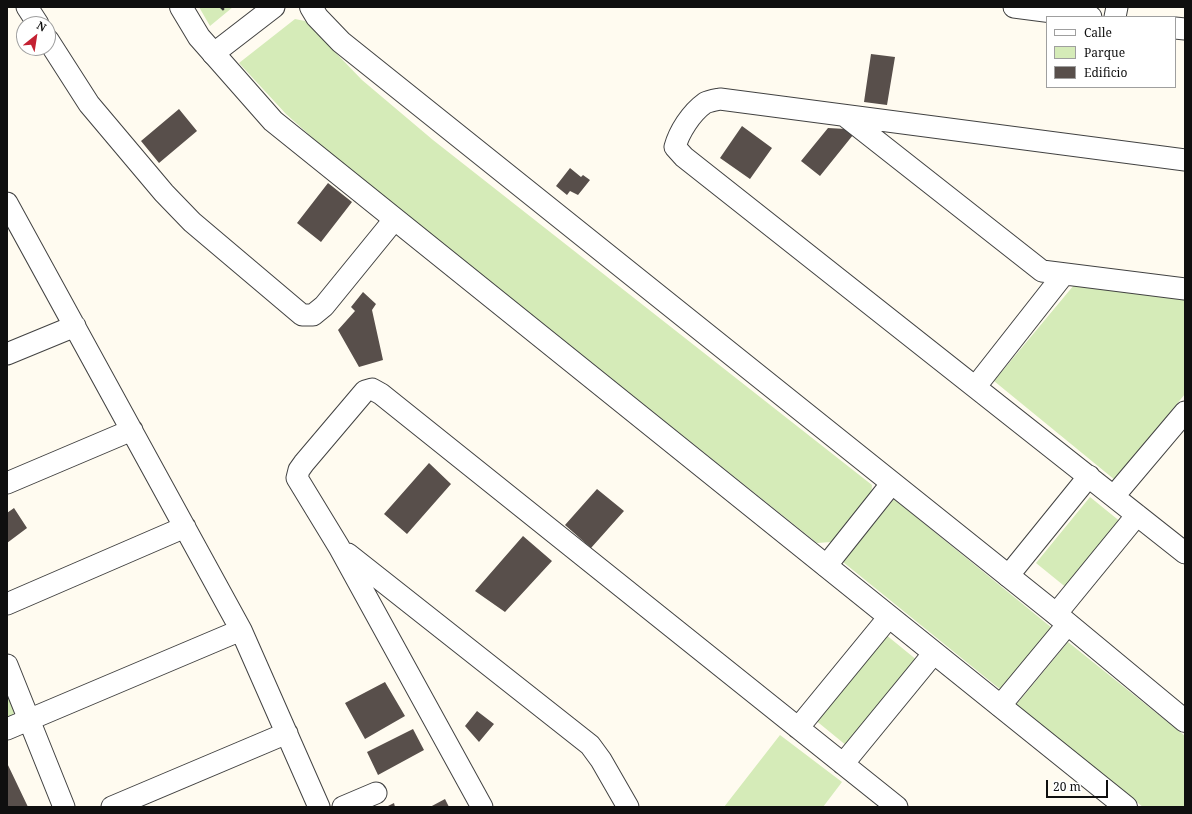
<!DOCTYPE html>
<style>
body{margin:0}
#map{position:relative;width:1192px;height:814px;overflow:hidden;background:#fffbf0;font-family:"Noto Serif",serif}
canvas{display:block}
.frame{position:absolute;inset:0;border:8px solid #0f0f0f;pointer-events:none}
.legend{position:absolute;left:1046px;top:16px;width:130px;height:72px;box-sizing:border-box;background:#fff;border:1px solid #9f9f9f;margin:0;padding:5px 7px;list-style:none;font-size:12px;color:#0f0f0f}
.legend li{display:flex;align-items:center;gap:8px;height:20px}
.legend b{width:20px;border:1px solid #9f9f9f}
.north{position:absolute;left:16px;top:16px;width:40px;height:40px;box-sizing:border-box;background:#fff;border:1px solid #9f9f9f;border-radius:50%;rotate:30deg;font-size:11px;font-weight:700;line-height:16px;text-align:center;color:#0f0f0f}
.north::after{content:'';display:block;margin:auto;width:14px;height:18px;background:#c42132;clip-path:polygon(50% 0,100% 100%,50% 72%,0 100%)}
.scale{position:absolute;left:1046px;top:780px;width:62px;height:18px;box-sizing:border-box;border:2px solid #0f0f0f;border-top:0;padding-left:5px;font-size:12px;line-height:14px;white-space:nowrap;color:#0f0f0f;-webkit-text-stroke:3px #fff;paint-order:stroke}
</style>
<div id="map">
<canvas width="1192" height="814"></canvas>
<div class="frame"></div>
<ul class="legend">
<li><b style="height:5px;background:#fff"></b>Calle</li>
<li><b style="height:11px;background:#d5ebb8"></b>Parque</li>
<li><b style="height:11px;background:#584f4b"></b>Edificio</li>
</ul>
<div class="north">N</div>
<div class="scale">20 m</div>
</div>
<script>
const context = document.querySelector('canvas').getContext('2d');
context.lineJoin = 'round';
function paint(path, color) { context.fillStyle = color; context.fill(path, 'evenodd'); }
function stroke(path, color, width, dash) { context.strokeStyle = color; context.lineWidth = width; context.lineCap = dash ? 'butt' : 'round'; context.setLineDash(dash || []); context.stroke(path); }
paint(new Path2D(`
 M199 7H233L210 26Z
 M295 19 305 21 362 80 433 140 872 485 871 497 831 542 817 543 325 149 286 114 239 63Z
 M1074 285 1185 298V394L1115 480 994 381Z
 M1090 497 1122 523 1068 589 1036 563Z
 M894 499 1052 628 1001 690 843 562Z
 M885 634 918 661 847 746 814 719Z
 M1068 642 1185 736V807H1143L1015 706Z
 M7 690 15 709 12 719 7 721Z
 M780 735 842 782 823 807H724Z`), '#d5ebb8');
paint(new Path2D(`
 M871 54 895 57 887 105 864 102Z
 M179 109 197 131 159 163 141 141Z
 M742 126 772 148 750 179 720 158Z
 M828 128 846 129 853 135 820 176 801 161Z
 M570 168 581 177 583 175 590 180 578 195 570 191 567 195 556 186Z
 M328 183 352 202 321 242 297 223Z
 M363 292 376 304 372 310 383 360 359 367 338 330 355 311 351 307Z
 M429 463 451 484 407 534 384 514Z
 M597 489 624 511 591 548 565 525Z
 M14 508 27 528 7 543V513Z
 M523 536 552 561 505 612 475 591Z
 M385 682 405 716 365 739 345 703Z
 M477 711 494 724 479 742 465 726Z
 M413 729 424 750 378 775 367 752Z
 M7 763 28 807H7Z
 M445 799 449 807H430Z
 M394 803 395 807H386Z`), '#584f4b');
const minor = new Path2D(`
 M27 7 38 24
 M1014 7 1091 17
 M1115 17 1117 7
 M1175 28 1185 29
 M48 40 89 104 164 193 192 222 302 315H313L324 306 394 220
 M213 54 274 7
 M845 116 1042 271 1185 289
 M1185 160 720 99C715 100 709 101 705 103 691 113 679 132 675 147L684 157 1185 553
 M7 203 241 630 319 807
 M7 354 75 326
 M976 386 1064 274
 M7 483 132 430
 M1114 496 1185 412
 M348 554 590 745 601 760 628 807
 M826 566 892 483
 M1008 576 1089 476
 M7 604 185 527
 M1056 614 1137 515
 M7 665 64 807
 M1000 706 1068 624
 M798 728 889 617
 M7 729 241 630
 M843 764 934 653
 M112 807 287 733
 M343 807 376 793
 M482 807 339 547 297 478 299 470 304 463 365 391 372 389 381 394 897 807`);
const tertiary = new Path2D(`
 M181 7 199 37 273 121 1126 807
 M311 7 317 17 341 42 1056 614 1185 721`);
stroke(minor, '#424242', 23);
stroke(tertiary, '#424242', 24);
stroke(new Path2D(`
 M221 7 224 10`), '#313131', 2.5, [4, 2]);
stroke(minor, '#fff', 21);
stroke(tertiary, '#fff', 22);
</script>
